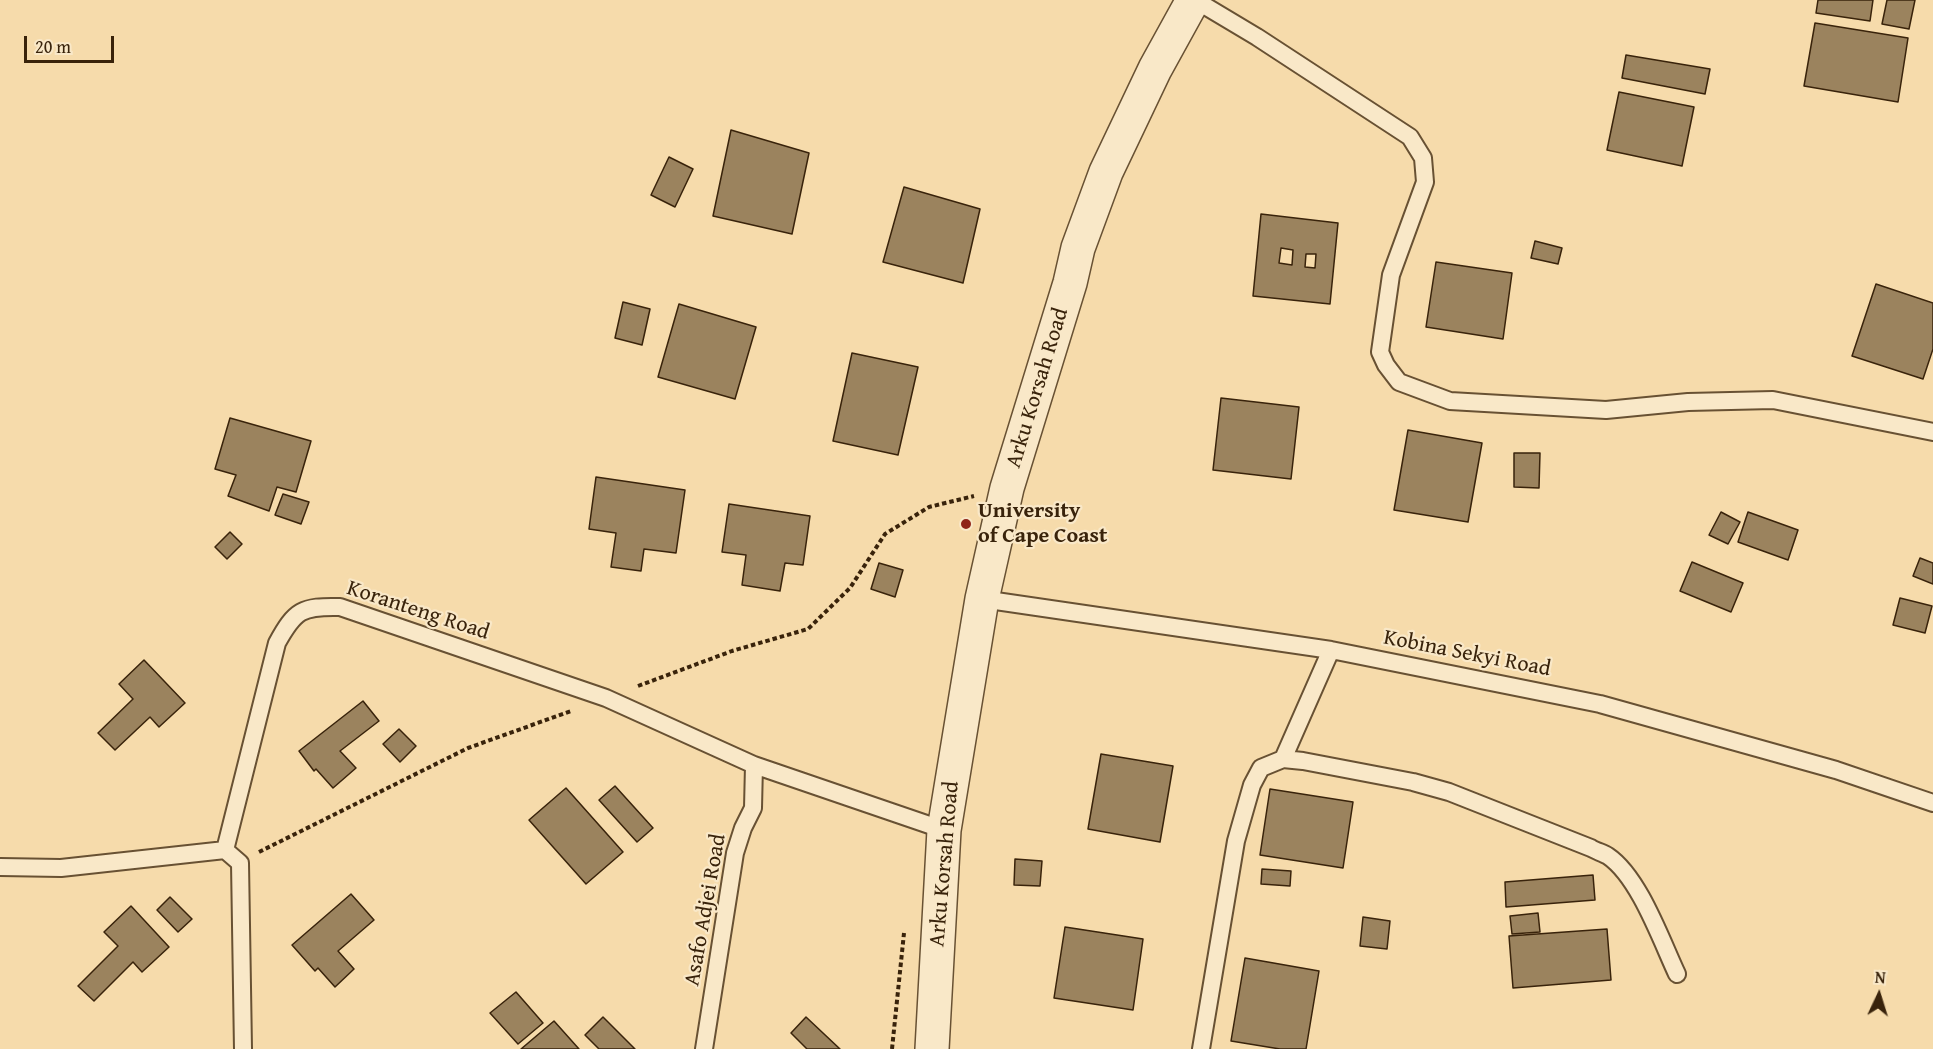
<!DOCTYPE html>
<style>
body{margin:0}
#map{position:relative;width:1933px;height:1049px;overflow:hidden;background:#f6dbab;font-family:"Gentium Book Plus",serif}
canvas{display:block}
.north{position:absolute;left:1849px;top:965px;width:60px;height:60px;-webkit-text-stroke:4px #f9e8c8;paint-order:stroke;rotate:4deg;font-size:16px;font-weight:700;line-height:24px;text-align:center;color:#39230b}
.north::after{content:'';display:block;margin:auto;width:21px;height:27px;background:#39230b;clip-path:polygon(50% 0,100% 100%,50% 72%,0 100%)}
.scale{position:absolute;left:24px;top:36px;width:90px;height:27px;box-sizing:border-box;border:3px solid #39230b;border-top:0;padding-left:8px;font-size:18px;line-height:21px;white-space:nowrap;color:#39230b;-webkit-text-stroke:4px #f9e8c8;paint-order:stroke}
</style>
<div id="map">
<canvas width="1933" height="1049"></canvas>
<div class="north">N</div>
<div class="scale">20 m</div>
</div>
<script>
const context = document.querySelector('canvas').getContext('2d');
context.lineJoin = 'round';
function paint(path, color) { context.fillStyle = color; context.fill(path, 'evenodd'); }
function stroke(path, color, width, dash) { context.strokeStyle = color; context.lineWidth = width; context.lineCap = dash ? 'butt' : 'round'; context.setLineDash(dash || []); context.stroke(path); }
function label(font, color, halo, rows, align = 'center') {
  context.font = font + ' "Gentium Book Plus",serif'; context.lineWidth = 4.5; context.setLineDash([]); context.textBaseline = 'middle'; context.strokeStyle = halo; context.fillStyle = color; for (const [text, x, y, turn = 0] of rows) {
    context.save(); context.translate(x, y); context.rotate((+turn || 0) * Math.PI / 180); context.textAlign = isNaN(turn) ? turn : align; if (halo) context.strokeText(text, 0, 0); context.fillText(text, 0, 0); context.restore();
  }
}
const building = new Path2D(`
 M1818 0H1873L1870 21 1816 13Z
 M1887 0H1915L1909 29 1882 24Z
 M1815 23 1908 38 1898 102 1804 86Z
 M1626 55 1710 69 1705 94 1622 78Z
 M1619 92 1694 107 1682 166 1607 150Z
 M731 130 809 153 792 234 713 216Z
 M669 157 693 169 675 207 651 195Z
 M904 187 980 209 963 283 883 262Z
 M1261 214 1338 223 1330 304 1253 296ZM1281 248 1293 250 1292 265 1279 263ZM1306 254H1316L1315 268 1305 267Z
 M1535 241 1562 248 1558 264 1531 258Z
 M1436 262 1512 273 1503 339 1426 327Z
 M1876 284 1933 303V349L1923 379 1852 356Z
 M623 302 650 309 642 345 615 338Z
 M679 304 756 327 735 399 658 377Z
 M852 353 918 367 898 455 833 441Z
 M1221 398 1299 407 1291 479 1213 470Z
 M230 418 311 441 296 492 277 487 269 511 228 496 236 475 215 469Z
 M1408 430 1482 443 1468 522 1394 510Z
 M1514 453H1540L1539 488 1514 487Z
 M596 477 685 490 676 553 644 549 641 571 611 567 616 533 589 529Z
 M283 494 309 502 301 524 275 515Z
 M729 504 810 516 803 565 785 563 780 591 742 585 746 555 722 552Z
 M1721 512 1740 522 1728 544 1709 535Z
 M1748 512 1798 530 1788 560 1738 542Z
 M230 532 242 544 227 559 215 547Z
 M1920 558 1933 563V584L1913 576Z
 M1692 562 1743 583 1731 612 1680 591Z
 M879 563 903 570 895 597 871 589Z
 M1900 598 1932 606 1925 633 1893 625Z
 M144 660 185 703 159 727 150 717 115 750 98 733 133 699 119 684Z
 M363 701 379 721 340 751 356 768 333 788 316 769 314 771 299 751Z
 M399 729 416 746 400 762 383 744Z
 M1101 754 1173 766 1160 842 1088 829Z
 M615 786 653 828 637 842 599 800Z
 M566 788 623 852 586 884 529 820Z
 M1270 789 1353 802 1343 868 1260 855Z
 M1015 859 1042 861 1040 886 1014 885Z
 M1262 869 1291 871 1290 886 1261 884Z
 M1593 875 1595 900 1506 907 1505 882Z
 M351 894 374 920 338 951 354 969 335 987 318 968 315 971 292 945Z
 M170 897 192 919 178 932 157 910Z
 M131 906 169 947 142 972 133 962 94 1001 78 986 118 946 104 932Z
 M1538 913 1540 932 1512 934 1510 916Z
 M1363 917 1390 921 1387 949 1360 946Z
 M1065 927 1143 939 1133 1010 1054 998Z
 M1607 929 1611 980 1513 988 1509 936Z
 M1245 958 1319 971 1306 1049H1280L1231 1041Z
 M516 992 543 1023 518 1044 490 1013Z
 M603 1017 635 1049H599L585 1035Z
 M806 1017 840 1049H807L791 1033Z
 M554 1021 579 1049H521Z`);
paint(building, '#9b835e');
stroke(building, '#39230b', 1.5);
const service = new Path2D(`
 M1195 0 1257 37 1410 137 1423 158 1425 182 1391 275 1380 352 1386 365 1399 382 1450 401 1606 410 1688 402 1773 400 1933 432
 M982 599 1331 650 1600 704 1836 770 1933 803
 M1283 759 1331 650
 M225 850 277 643C295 610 302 606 340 607L606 698 754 765
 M0 867 61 868 225 850 240 863 243 1049
 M704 1049 735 853 743 828 753 808 754 765 944 830
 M1201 1049 1236 841 1252 785 1261 768 1283 759 1303 761 1413 782 1449 792 1591 848C1596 851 1603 853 1608 856 1639 877 1661 940 1677 974`);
const minor = new Path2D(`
 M932 1049 944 830 982 599 1007 488 1070 283 1078 248 1106 172 1155 69 1193 0`);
stroke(service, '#685133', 20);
stroke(minor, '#685133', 36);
stroke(new Path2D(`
 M638 686 732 651 808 629 850 588 885 534 929 507 974 496
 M259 852 468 748 571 711
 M892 1049 904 933`), '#39230b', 4, [4.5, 3]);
stroke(service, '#f9e8c8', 16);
stroke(minor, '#f9e8c8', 33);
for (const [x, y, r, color] of [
 [966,524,6,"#8f2418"]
]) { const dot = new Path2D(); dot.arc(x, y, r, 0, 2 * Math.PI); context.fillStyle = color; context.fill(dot); stroke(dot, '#f9e8c8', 2); }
label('22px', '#39230b', '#f9e8c8', [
 ["Arku Korsah Road",1038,388,-73],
 ["Koranteng Road",418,611,18],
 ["Kobina Sekyi Road",1467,654,11],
 ["Arku Korsah Road",945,864,-85],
 ["Asafo Adjei Road",706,910,-80]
]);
label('bold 22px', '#39230b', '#f9e8c8', [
 ["University",978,511],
 ["of Cape Coast",978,536]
], 'left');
</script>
